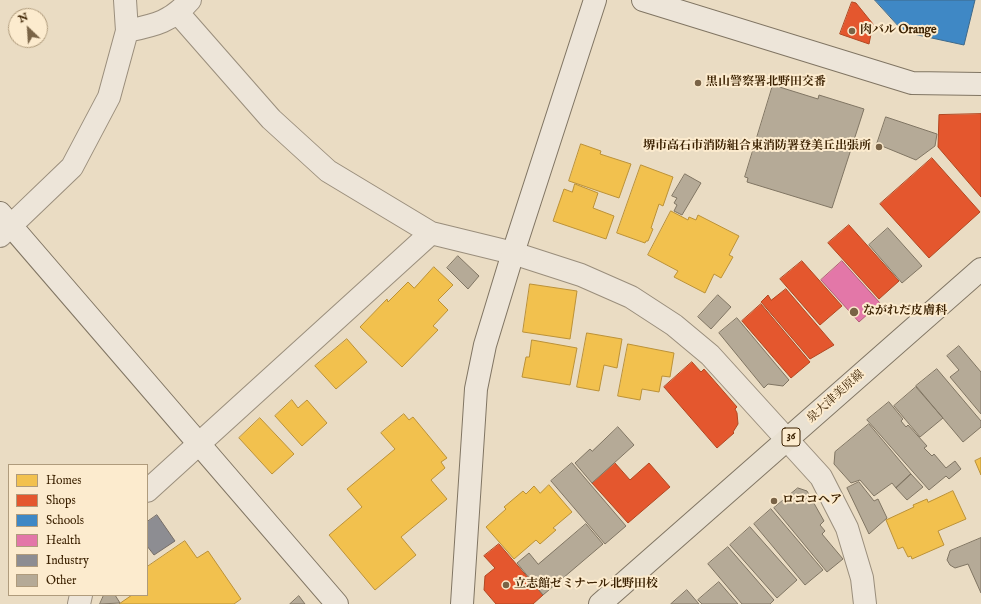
<!DOCTYPE html>
<meta charset="utf-8">
<style>
body{margin:0}
#map{position:relative;width:981px;height:604px;overflow:hidden;background:#eadcc3;font-family:"IM FELL English",serif}
canvas{display:block}
.legend{position:absolute;left:8px;top:464px;width:140px;height:132px;box-sizing:border-box;background:#fcebce;border:1px solid #af9b7c;margin:0;padding:5px 7px;list-style:none;font-size:12px;color:#3c2202}
.legend li{display:flex;align-items:center;gap:8px;height:20px}
.legend b{width:20px;border:1px solid #af9b7c}
.north{position:absolute;left:8px;top:8px;width:40px;height:40px;box-sizing:border-box;background:#fcebce;border:1px solid #af9b7c;border-radius:50%;rotate:335deg;font-size:11px;font-weight:700;line-height:16px;text-align:center;color:#3c2202}
.north::after{content:'';display:block;margin:auto;width:14px;height:18px;background:#796346;clip-path:polygon(50% 0,100% 100%,50% 72%,0 100%)}
</style>
<div id="map">
<canvas width="981" height="604"></canvas>
<ul class="legend">
<li><b style="height:11px;background:#f2c14e"></b>Homes</li>
<li><b style="height:11px;background:#e4572e"></b>Shops</li>
<li><b style="height:11px;background:#3f88c5"></b>Schools</li>
<li><b style="height:11px;background:#e377a8"></b>Health</li>
<li><b style="height:11px;background:#8d8d92"></b>Industry</li>
<li><b style="height:11px;background:#b5aa97"></b>Other</li>
</ul>
<div class="north">N</div>
</div>
<script>
const context = document.querySelector('canvas').getContext('2d');
context.lineJoin = 'round';
function paint(path, color) { context.fillStyle = color; context.fill(path, 'evenodd'); }
function stroke(path, color, width, dash) { context.strokeStyle = color; context.lineWidth = width; context.lineCap = dash ? 'butt' : 'round'; context.setLineDash(dash || []); context.stroke(path); }
function label(font, color, halo, rows, align = 'center') {
  context.font = font + ' "IM FELL English","Noto Serif JP",serif'; context.lineWidth = 4; context.setLineDash([]); context.textBaseline = 'middle'; context.strokeStyle = halo; context.fillStyle = color; for (const [text, x, y, turn = 0] of rows) {
    context.save(); context.translate(x, y); context.rotate((+turn || 0) * Math.PI / 180); context.textAlign = isNaN(turn) ? turn : align; if (halo) context.strokeText(text, 0, 0); context.fillText(text, 0, 0); context.restore();
  }
}
const homes = new Path2D(`
 M581 144 601 151 600 154 631 164 619 198 569 181Z
 M641 165 673 177 663 206 659 204 651 228 653 229 648 241H646L645 243 617 233Z
 M575 184 598 193 593 208 614 216 606 239 553 221 564 189 572 192Z
 M671 211 688 220 689 217 696 220 698 215 739 236 729 255 733 257 721 278 714 274 705 293 674 277 678 271 648 255Z
 M434 267 453 285 438 300 448 310 433 326 438 330 402 367 360 327 387 299 388 302 408 282 414 288Z
 M530 284 577 291 570 339 523 332Z
 M587 333 622 339 617 368 604 365 599 391 577 387Z
 M347 339 367 362 336 389 315 366Z
 M532 340 577 348 570 385 522 377 526 357H529Z
 M628 344 674 353 670 377 662 376 659 392 642 389 640 400 618 396Z
 M292 400 298 408 307 400 327 423 302 446 275 416Z
 M404 414 409 420 413 417 447 458 441 462 445 468 431 480 447 499 401 537 416 555 375 590 329 535 362 507 347 489 395 449 381 433Z
 M260 418 294 454 272 474 239 438Z
 M981 458V475L975 461Z
 M549 485 572 512 553 528 556 530 540 544 536 540 514 559 486 527 506 509 504 507 523 491 526 494 534 486 540 493Z
 M953 491 966 519 938 531 944 545 912 559 911 556 908 557 903 547 898 549 886 520 914 507 913 505 927 499 928 502Z
 M185 541 197 558 208 551 241 599 234 604H119L132 595H147V567Z`);
paint(homes, '#f2c14e');
stroke(homes, '#bb9137', 1);
const shops = new Path2D(`
 M852 2 856 3 873 24 869 44 840 34Z
 M981 114V197L938 147 939 115Z
 M932 158 980 212 929 258 880 204Z
 M849 225 899 281 879 299 828 243Z
 M802 261 842 306 820 325 780 279Z
 M786 289 834 345 810 359 761 302 768 295 771 300Z
 M761 304 810 362 791 378 742 321Z
 M692 362 701 372 704 369 737 407 735 409 737 413 738 424 733 432 734 433 717 448 664 387Z
 M615 463 630 480 649 463 670 487 628 523 592 483Z
 M499 544 543 595 533 604H496L484 590 485 576 495 568 484 556Z`);
paint(shops, '#e4572e');
stroke(shops, '#b24721', 1);
const schools = new Path2D(`
 M875 0H975L964 45 904 32Z`);
paint(schools, '#3f88c5');
stroke(schools, '#3e698a', 1);
const health = new Path2D(`
 M842 261 880 303 859 322 821 280Z`);
paint(health, '#e377a8');
stroke(health, '#b15e76', 1);
const industry = new Path2D(`
 M157 515 175 541 154 555 147 546V522Z`);
paint(industry, '#8d8d92');
stroke(industry, '#756d67', 1);
const building = new Path2D(`
 M773 85 818 99 819 95 864 109 832 208 747 182 748 178 745 177Z
 M886 117 937 134 935 146 916 160 877 144Z
 M685 174 701 183 682 215 674 211 677 205 674 203 677 198 672 196Z
 M888 228 922 266 902 283 869 245Z
 M458 256 479 276 468 289 447 268Z
 M718 295 731 307 711 329 698 317Z
 M737 318 789 380 783 386 768 384 764 388 719 333Z
 M959 346 981 372V414L950 377 959 370 947 356Z
 M937 369 981 421V427L963 442 916 386Z
 M916 387 943 418 920 437 894 406Z
 M889 402 903 419 901 421 906 427 908 425 927 446 924 448 932 456 934 454 946 468 955 461 961 469 949 479 946 476 929 490 867 420Z
 M869 424 911 474 896 488 892 483 874 496 860 480 851 483 834 464 835 452Z
 M618 427 634 445 592 483 575 463 590 449 592 451Z
 M572 463 626 526 605 544 551 481Z
 M911 474 923 487 907 500 896 488Z
 M859 482 874 501 878 499 887 518 869 534 847 488Z
 M798 488 807 491 824 521 820 525 825 531 822 534 843 559 827 572 774 508Z
 M771 509 823 570 805 585 754 524Z
 M586 524 603 544 543 595 517 563 529 553 538 564Z
 M750 527 797 580 777 598 730 545Z
 M981 538V593L968 564 955 568 950 565 947 560 950 551Z
 M728 547 774 600 770 604H742L708 564Z
 M719 582 738 604H702L698 600Z
 M687 590 699 604H671Z
 M104 595H115L120 603 100 604Z
 M299 596 305 604H290Z`);
paint(building, '#b5aa97');
stroke(building, '#807563', 1);
const street = new Path2D(`
 M178 13 271 119 328 171 431 233 513 253 581 275 631 297 674 325 710 355 821 477 847 528 862 578 865 604
 M127 31C155 25 171 22 190 0
 M0 236 72 167 109 97 127 31 125 0
 M147 491 431 233
 M79 604 81 595`);
const secondary = new Path2D(`
 M643 0 912 83 981 84
 M0 213 337 604
 M462 604 476 389 485 345 513 253 595 0`);
const primary = new Path2D(`
 M600 604 981 269`);
stroke(street, '#9a8e7c', 24);
stroke(secondary, '#807563', 24);
stroke(primary, '#807563', 24);
stroke(street, '#ede5d9', 22);
stroke(secondary, '#ede5d9', 22);
stroke(primary, '#e9e1d2', 22);
for (const [x, y, r, color] of [
 [852,31,4,"#796346"],
 [698,83,4,"#796346"],
 [879,147,4,"#796346"],
 [854,312,5,"#796346"],
 [774,501,4,"#796346"],
 [506,585,4,"#796346"]
]) { const dot = new Path2D(); dot.arc(x, y, r, 0, 2 * Math.PI); context.fillStyle = color; context.fill(dot); stroke(dot, '#fcebce', 1.5); }
for (const [x, y, w] of [
 [791,437,18]
]) { const box = new Path2D(); box.roundRect(x - w / 2, y - 9, w, 18, 3); context.fillStyle = '#fcebce'; context.fill(box); stroke(box, '#3c2202', 1); }
label('bold 11px', '#3c2202', null, [
 ["36",791,437]
]);
label('bold 12px', '#3c2202', '#fcebce', [
 ["肉バル Orange",860,31],
 ["黒山警察署北野田交番",706,83],
 ["堺市高石市消防組合東消防署登美丘出張所",871,147,"right"],
 ["ながれだ皮膚科",863,312],
 ["ロココヘア",782,501],
 ["立志館ゼミナール北野田校",514,585]
], 'left');
label('12px', '#3c2202', '#fcebce', [
 ["泉大津美原線",836,397,-42]
]);
</script>
